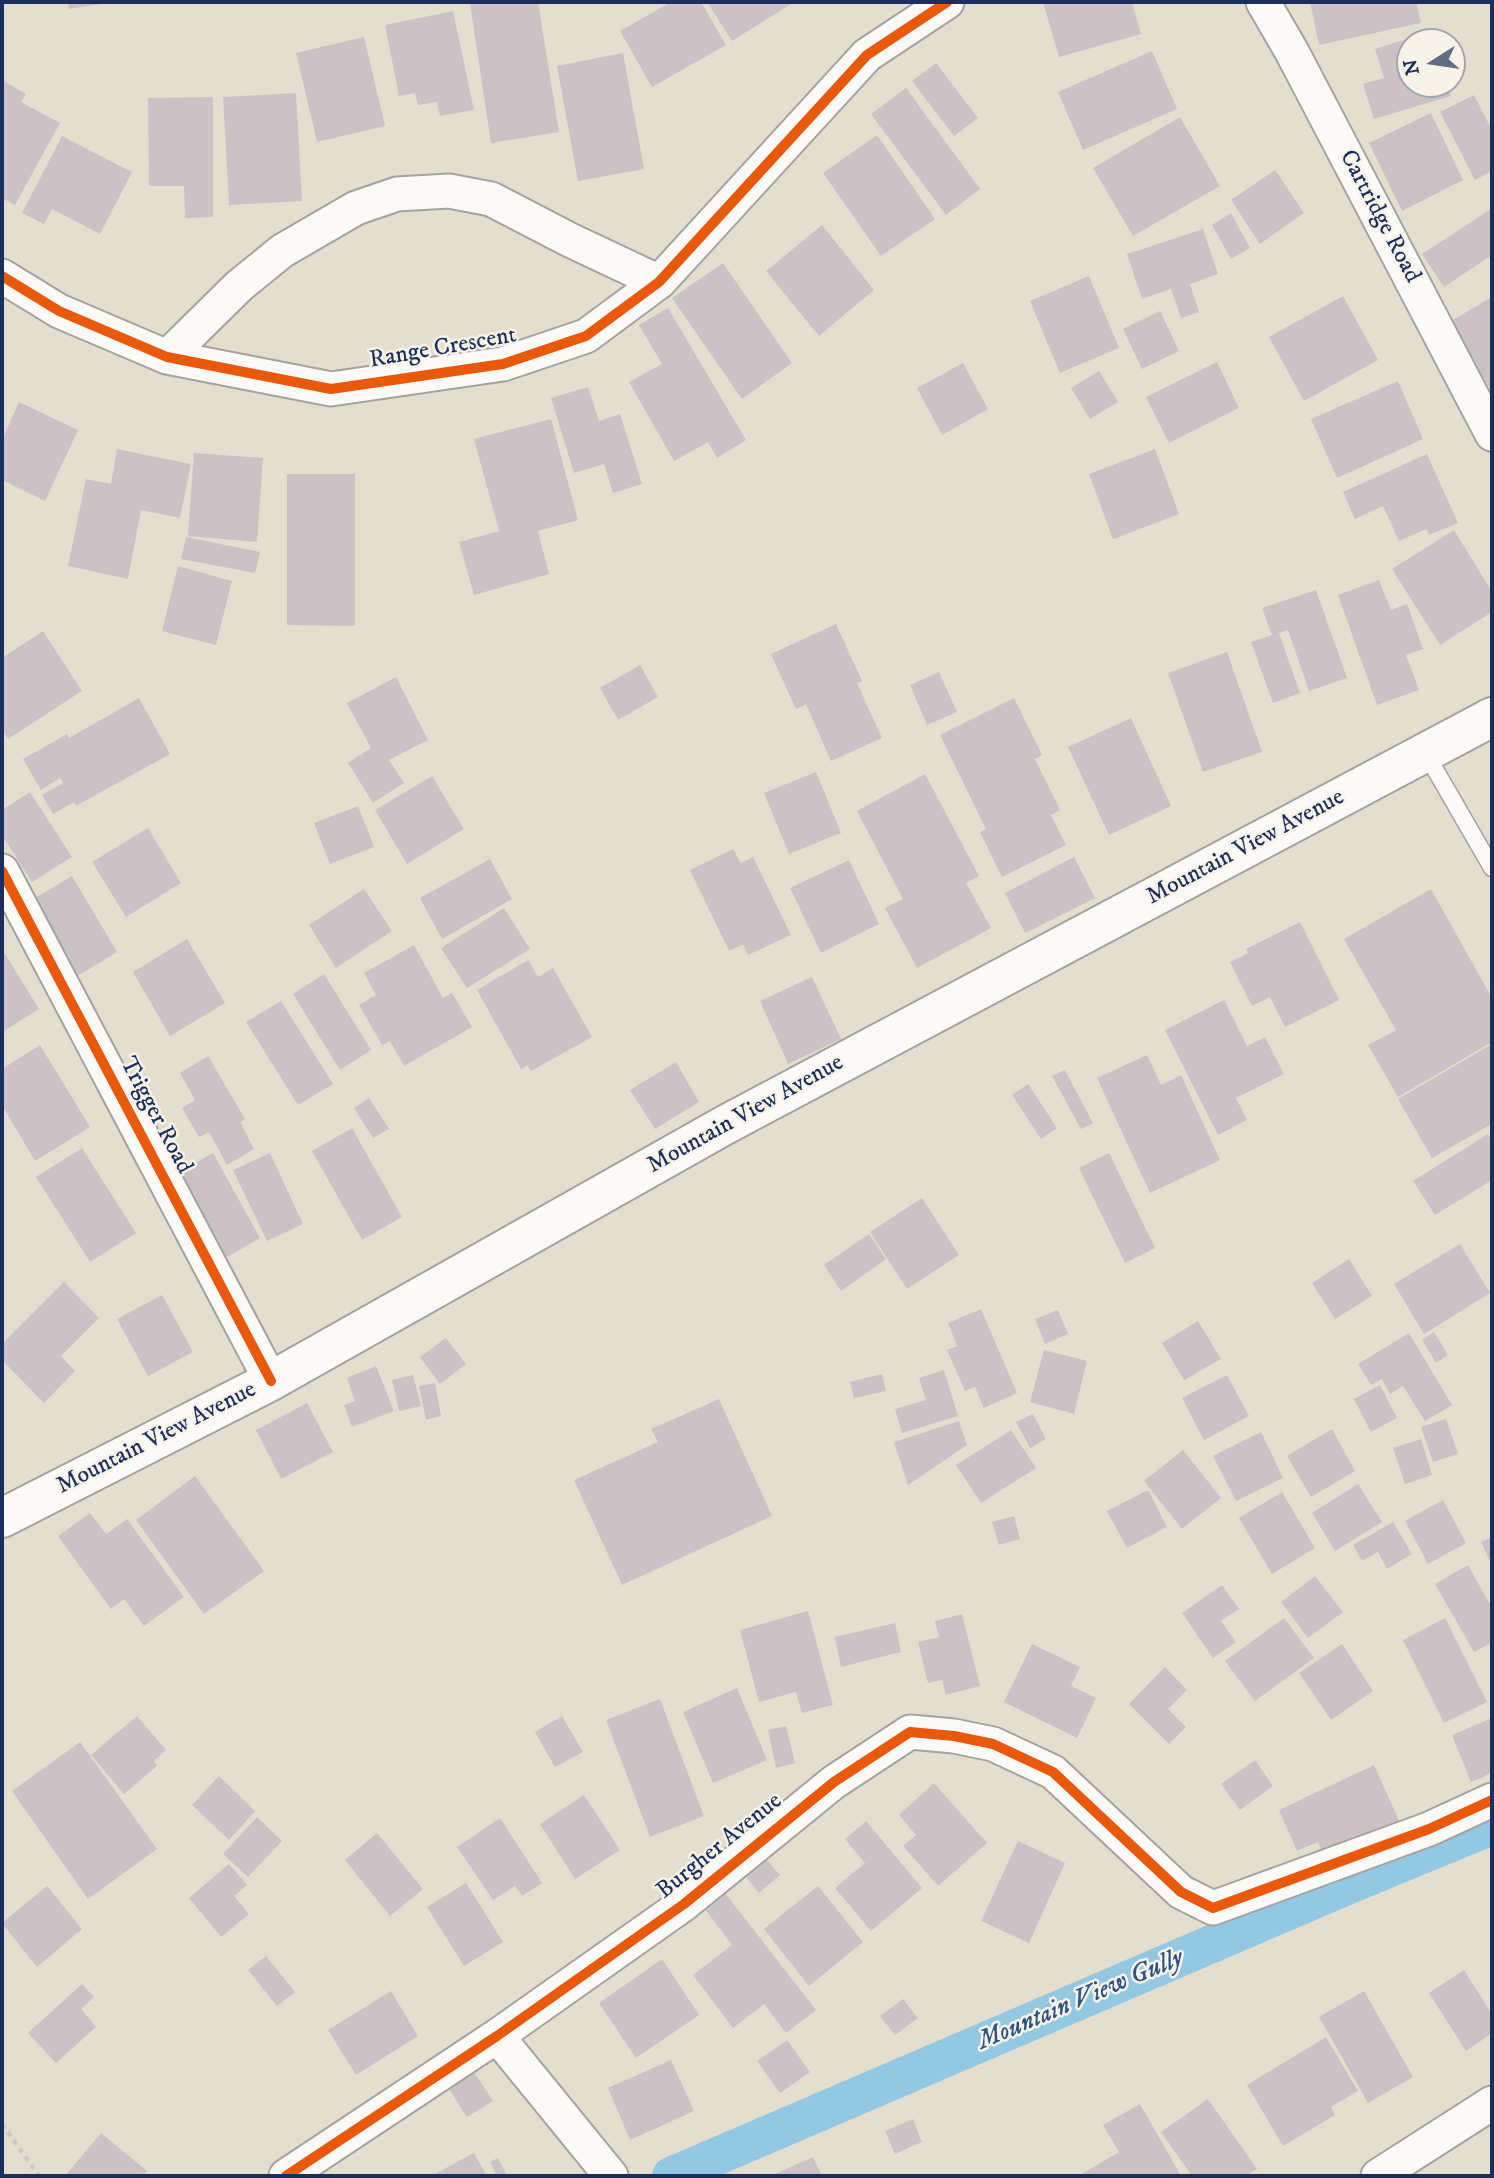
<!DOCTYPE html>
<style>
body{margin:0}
#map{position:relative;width:1494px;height:2178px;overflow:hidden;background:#e4dece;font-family:"IM FELL DW Pica",serif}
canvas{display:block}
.frame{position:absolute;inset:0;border:4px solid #1b2f5e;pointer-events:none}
.north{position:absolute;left:1396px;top:28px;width:70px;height:70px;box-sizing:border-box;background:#f7f3e8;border:2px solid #9fa5b1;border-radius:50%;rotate:258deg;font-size:19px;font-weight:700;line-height:28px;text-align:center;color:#1b2f5e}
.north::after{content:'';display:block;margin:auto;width:24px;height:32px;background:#616c85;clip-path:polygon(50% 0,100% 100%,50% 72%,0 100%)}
</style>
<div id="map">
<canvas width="1494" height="2178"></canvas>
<div class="frame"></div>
<div class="north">N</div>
</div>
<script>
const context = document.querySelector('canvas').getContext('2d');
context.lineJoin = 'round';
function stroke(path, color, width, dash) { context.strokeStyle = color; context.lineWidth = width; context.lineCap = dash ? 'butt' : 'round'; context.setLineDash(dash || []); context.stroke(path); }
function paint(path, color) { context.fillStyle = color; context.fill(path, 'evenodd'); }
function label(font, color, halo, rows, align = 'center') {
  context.font = font + ' "IM FELL DW Pica",serif'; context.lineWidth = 5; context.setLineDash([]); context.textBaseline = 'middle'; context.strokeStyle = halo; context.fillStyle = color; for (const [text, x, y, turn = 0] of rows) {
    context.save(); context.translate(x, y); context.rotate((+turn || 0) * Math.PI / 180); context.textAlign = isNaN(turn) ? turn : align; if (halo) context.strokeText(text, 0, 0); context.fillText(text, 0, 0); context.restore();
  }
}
stroke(new Path2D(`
 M671 2176 1349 1885 1492 1826`), '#93c8e2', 38);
paint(new Path2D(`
 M68 2H106L107 3 69 9Z
 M482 2H538L559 132 491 143 470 4Z
 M671 2H701L726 45 652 87 620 31Z
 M707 2H794L732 41Z
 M1043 2H1132L1141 34 1059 57Z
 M1310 2H1416L1421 23 1319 45Z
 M453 11 474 110 440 116 437 102 418 105 415 93 399 96 385 25Z
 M1432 31 1435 42H1410V84H1447L1451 96 1374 119 1363 84 1384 78 1375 49Z
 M364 37 385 126 317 142 296 53Z
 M1152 51 1177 109 1083 150 1058 92Z
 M623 53 644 169 578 181 557 66Z
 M936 63 978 118 954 136 912 81Z
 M2 80 26 94 21 102 60 123 15 205 2 198Z
 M906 88 980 189 946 215 871 114Z
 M296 93 302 201 229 205 223 97Z
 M1474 95 1492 130V171L1475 180 1440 112Z
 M213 97V217L185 218 184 186H149L148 98Z
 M1431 113 1463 180 1402 211 1369 143Z
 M1180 117 1220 186 1133 236 1093 168Z
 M877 135 935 219 881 256 823 173Z
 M62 136 132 172 100 234 52 209 44 224 22 213Z
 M1275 170 1304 213 1260 244 1231 200Z
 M1491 209 1492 255 1444 287 1422 254Z
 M1231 213 1250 248 1231 259 1212 225Z
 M822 225 874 290 819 336 766 271Z
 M1203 229 1218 274 1190 284 1199 312 1181 318 1171 289 1142 299 1127 254Z
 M723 263 792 363 742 399 672 298Z
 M1089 276 1119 348 1060 373 1030 301Z
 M1343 296 1378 360 1304 401 1269 337Z
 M1492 297V392L1451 321Z
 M668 308 746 440 717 458 708 442 674 461 629 382 662 364 639 325Z
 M1160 311 1179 351 1142 369 1123 329Z
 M1217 362 1239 408 1169 443 1146 397Z
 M963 363 988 409 942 435 917 388Z
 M1099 371 1118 402 1090 419 1071 388Z
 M1398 381 1423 439 1337 478 1311 419Z
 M588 387 599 421 620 414 642 484 613 493 604 464 574 473 551 398Z
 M19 402 78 430 45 501 2 480V440Z
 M551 419 578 520 538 531 549 574 474 595 459 542 499 531 474 439Z
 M117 449 191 464 180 518 141 510 128 579 68 566 86 479 111 484Z
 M1155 449 1179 514 1113 539 1089 474Z
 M194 453 263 458 257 542 188 536Z
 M1427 454 1458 523 1429 535 1426 529 1399 541 1383 506 1355 519 1343 492Z
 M287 474H355V626L287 625Z
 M1454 530 1492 592V612L1440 645 1392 569Z
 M186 537 260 552 255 573 181 559Z
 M178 566 232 581 216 645 162 631Z
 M1379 580 1391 610 1407 604 1423 649 1406 655 1419 690 1377 705 1338 595Z
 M1316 590 1347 678 1309 691 1288 630 1279 633 1300 693 1273 703 1251 642 1272 635 1262 608Z
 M836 624 862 681 857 683 882 738 831 761 806 704 796 709 771 654Z
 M43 631 82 691 8 739 2 729V658Z
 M1227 652 1262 752 1203 772 1168 673Z
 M640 665 658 697 618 720 600 688Z
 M939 672 957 712 927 725 910 685Z
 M396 677 428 740 389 760 404 783 373 803 348 763 371 748 347 703Z
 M139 698 170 754 76 806 74 802 53 814 42 795 63 783 60 778 41 790 23 759 67 734 69 738Z
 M1014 698 1042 755 1035 759 1060 810 1051 815 1066 845 1002 877 980 832 986 829 940 735Z
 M1131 718 1171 806 1109 835 1068 747Z
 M816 772 841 833 789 854 764 793Z
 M925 774 979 876 966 883 991 928 917 968 885 908 903 899 857 811Z
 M432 776 464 829 407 864 375 810Z
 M30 792 72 857 32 882 2 835V810Z
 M358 806 374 847 330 864 314 823Z
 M148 828 181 883 126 917 92 862Z
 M733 849 741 863 753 857 791 935 748 955 743 944 729 951 690 870Z
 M1074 857 1095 898 1025 933 1005 893Z
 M490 859 512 899 442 939 420 898Z
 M849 860 879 924 821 953 790 888Z
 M72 876 117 952 71 980 25 904Z
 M364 889 392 931 336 968 309 925Z
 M1431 889 1492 998V1042L1398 1097 1368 1045 1396 1030 1344 939Z
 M504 908 530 949 467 988 441 948Z
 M1300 922 1339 1000 1285 1027 1270 997 1252 1006 1230 962 1248 953 1246 949Z
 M187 939 225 1003 170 1036 133 972Z
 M414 945 443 998 452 993 472 1027 404 1066 390 1041 382 1045 359 1005 376 995 364 973Z
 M2 949 39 1009 2 1032Z
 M528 960 538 977 553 968 592 1037 531 1071 528 1065 521 1069 477 990Z
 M324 974 371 1050 340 1070 293 994Z
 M812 977 841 1039 788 1064 760 1001Z
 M1224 1000 1247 1046 1265 1037 1284 1074 1236 1098 1247 1120 1218 1135 1165 1030Z
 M281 1001 333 1084 298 1105 246 1022Z
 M1492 1044V1124L1432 1158 1398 1099Z
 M40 1045 90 1127 35 1161 2 1105V1069Z
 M1147 1055 1161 1085 1181 1075 1220 1160 1150 1193 1097 1078Z
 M208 1056 245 1119 240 1122 254 1149 227 1165 209 1132 199 1137 182 1108 195 1100 180 1073Z
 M676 1062 699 1102 655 1129 630 1090Z
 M1065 1070 1093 1123 1081 1129 1052 1076Z
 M1028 1084 1057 1128 1041 1139 1012 1095Z
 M369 1098 389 1129 373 1138 354 1108Z
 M352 1128 402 1217 362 1240 312 1151Z
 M1488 1134 1492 1141V1180L1435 1215 1413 1181Z
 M82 1148 136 1233 90 1262 36 1177Z
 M213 1153 260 1238 208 1268 160 1183Z
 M270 1153 303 1224 267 1241 233 1170Z
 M1109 1153 1155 1248 1125 1263 1079 1168Z
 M922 1198 959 1255 907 1289 870 1232Z
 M869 1234 886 1259 841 1291 824 1265Z
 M1460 1244 1490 1293 1424 1334 1394 1284Z
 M1349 1259 1372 1296 1335 1319 1312 1283Z
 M64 1282 99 1318 61 1356 75 1371 44 1403 2 1360V1344Z
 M162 1295 193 1352 148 1376 117 1319Z
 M981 1309 1017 1393 984 1408 975 1387 965 1391 947 1350 957 1346 948 1323Z
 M1058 1310 1068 1334 1045 1344 1035 1319Z
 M1198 1321 1221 1359 1184 1380 1162 1343Z
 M1434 1332 1448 1355 1436 1363 1422 1340Z
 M1409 1333 1452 1405 1425 1421 1403 1386 1390 1394 1382 1379 1371 1385 1358 1364Z
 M446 1338 466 1364 440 1384 420 1357Z
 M1044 1350 1087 1361 1074 1414 1030 1402Z
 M376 1366 394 1411 352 1427 344 1405 355 1401 347 1378Z
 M944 1370 958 1416 902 1433 895 1409 926 1400 919 1378Z
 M882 1374 886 1391 854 1398 850 1382Z
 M413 1375 421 1406 399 1411 392 1380Z
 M1227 1375 1249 1416 1204 1440 1182 1398Z
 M435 1383 441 1416 426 1420 419 1386Z
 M1380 1385 1397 1418 1371 1432 1354 1399Z
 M719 1399 772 1516 622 1585 574 1480 658 1442 651 1429Z
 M307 1403 333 1452 281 1479 256 1430Z
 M1033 1414 1046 1439 1030 1448 1016 1422Z
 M1446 1419 1458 1454 1433 1462 1421 1427Z
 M959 1421 967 1445 908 1485 894 1442Z
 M1332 1429 1355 1471 1311 1497 1287 1456Z
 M1011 1430 1036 1468 981 1503 956 1465Z
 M1261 1432 1283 1478 1236 1501 1213 1456Z
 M1421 1439 1432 1475 1405 1484 1393 1448Z
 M1183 1450 1221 1498 1182 1529 1144 1481Z
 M195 1476 264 1571 204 1614 136 1520Z
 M1358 1484 1382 1522 1335 1551 1312 1513Z
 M1148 1490 1167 1527 1127 1548 1107 1511Z
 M1282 1492 1315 1548 1272 1574 1239 1518Z
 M1443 1500 1466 1543 1428 1564 1405 1521Z
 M90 1513 106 1534 127 1519 184 1597 144 1626 124 1599 111 1609 58 1536Z
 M1014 1516 1020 1539 999 1545 992 1522Z
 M1393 1522 1412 1554 1387 1569 1378 1552 1362 1561 1353 1545Z
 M1492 1537V1566L1481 1542Z
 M1468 1565 1492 1608V1642L1474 1652 1435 1584Z
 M1315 1576 1343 1612 1308 1638 1281 1602Z
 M1222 1585 1239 1609 1221 1621 1236 1642 1213 1658 1182 1613Z
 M808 1611 833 1705 802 1713 796 1692 759 1702 740 1630Z
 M962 1614 980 1686 946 1695 942 1680 928 1683 918 1642 939 1637 935 1621Z
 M1284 1618 1314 1658 1255 1701 1225 1661Z
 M1445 1618 1487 1702 1444 1723 1403 1640Z
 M895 1623 901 1652 841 1667 835 1637Z
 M1032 1644 1080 1667 1071 1686 1096 1698 1077 1738 1004 1702Z
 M1342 1644 1373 1691 1331 1720 1299 1673Z
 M1165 1667 1187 1690 1168 1709 1186 1727 1169 1744 1129 1704Z
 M737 1688 767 1760 713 1783 683 1712Z
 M660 1699 704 1816 650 1837 606 1720Z
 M137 1716 166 1750 154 1761 157 1766 124 1794 91 1755Z
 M562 1716 583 1752 555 1767 535 1732Z
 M1492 1718V1773L1471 1782 1452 1735Z
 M786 1726 795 1763 776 1768 768 1730Z
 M80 1742 157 1849 88 1899 12 1791Z
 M1255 1760 1273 1786 1240 1810 1221 1784Z
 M1374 1765 1401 1825 1349 1849 1345 1841 1322 1851 1318 1842 1297 1851 1279 1810Z
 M219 1776 255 1811 229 1840 192 1805Z
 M934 1783 987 1843 938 1886 903 1846 916 1835 899 1815Z
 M584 1795 620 1850 575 1879 540 1824Z
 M257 1817 282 1841 248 1877 223 1854Z
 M500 1818 542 1883 522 1896 515 1886 493 1900 457 1847Z
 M866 1821 922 1888 871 1931 835 1888 865 1863 845 1839Z
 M377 1833 423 1889 390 1916 345 1860Z
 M1018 1841 1065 1863 1029 1943 981 1921Z
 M763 1856 780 1875 759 1893 743 1873Z
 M229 1864 247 1885 234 1896 249 1914 221 1937 189 1898Z
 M466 1883 503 1942 464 1966 427 1907Z
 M47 1886 82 1929 37 1967 2 1923Z
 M818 1886 863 1942 809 1986 764 1929Z
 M725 1893 816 2010 786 2033 764 2004 733 2028 693 1975 732 1945 705 1909Z
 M266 1956 295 1992 277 2006 248 1970Z
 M662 1959 699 2015 636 2058 599 2003Z
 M1464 1970 1492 2014V2033L1466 2051 1429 1993Z
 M82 1984 94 1997 81 2009 96 2027 56 2063 28 2033Z
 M391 1991 418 2036 356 2075 328 2030Z
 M1364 1991 1413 2077 1368 2103 1319 2017Z
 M903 1999 918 2018 895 2035 880 2016Z
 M1326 2037 1358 2091 1331 2107 1335 2115 1283 2146 1247 2085Z
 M787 2040 810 2072 780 2093 757 2061Z
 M671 2060 694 2111 630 2140 608 2088Z
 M474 2072 493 2101 467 2117 449 2089Z
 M1208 2099 1257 2169 1246 2176H1192L1161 2132Z
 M1140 2104 1181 2176H1084L1083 2173 1119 2152 1103 2125Z
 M913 2119 922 2142 895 2154 885 2131Z
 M101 2133 147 2171 142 2176H65Z
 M474 2153 487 2176H431Z
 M813 2157 822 2176H770Z
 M498 2158 507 2176H497L490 2162Z`), '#ccc2c5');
const lane = new Path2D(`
 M1425 752 1492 868`);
const street = new Path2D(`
 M1263 2 1292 52 1492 434
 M2 276 59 311 167 357 331 389 503 364 586 336 659 282 867 55 947 2
 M167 357 239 286 282 251 356 208 397 194 449 191 491 199 570 240 659 282
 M2 871 271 1381
 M497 2036 611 2176
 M286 2176 497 2036 684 1904 834 1782 910 1732 954 1736 993 1744 1053 1772 1181 1892 1213 1908 1429 1829 1492 1800
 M1378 2176 1492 2103`);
const secondary = new Path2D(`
 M2 1518 271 1381 725 1125 1492 717`);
stroke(lane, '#a3a39f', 19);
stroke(street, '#a3a39f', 37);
stroke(secondary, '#a3a39f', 42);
stroke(new Path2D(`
 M2 2124 39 2176`), '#cacaca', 4.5, [5, 5]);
stroke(lane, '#fbfaf8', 16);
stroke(street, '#fbfaf8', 33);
stroke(secondary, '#fbfaf8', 38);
stroke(new Path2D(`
 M2 276 59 311 167 357 331 389 503 364 586 336 659 282 867 55 947 2
 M2 871 271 1381
 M286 2176 497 2036 684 1904 834 1782 910 1732 954 1736 993 1744 1053 1772 1181 1892 1213 1908 1429 1829 1492 1800`), '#e8590c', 10);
label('24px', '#1b2f5e', '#f7f3e8', [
 ["Cartridge Road",1379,217,62],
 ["Range Crescent",443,349,-10],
 ["Mountain View Avenue",1246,848,-28],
 ["Mountain View Avenue",746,1115,-29],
 ["Trigger Road",155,1116,62],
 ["Mountain View Avenue",157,1439,-27],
 ["Burgher Avenue",720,1847,-39]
]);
label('italic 26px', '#305381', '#f7f3e8', [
 ["Mountain View Gully",1081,2001,-23]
]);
</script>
